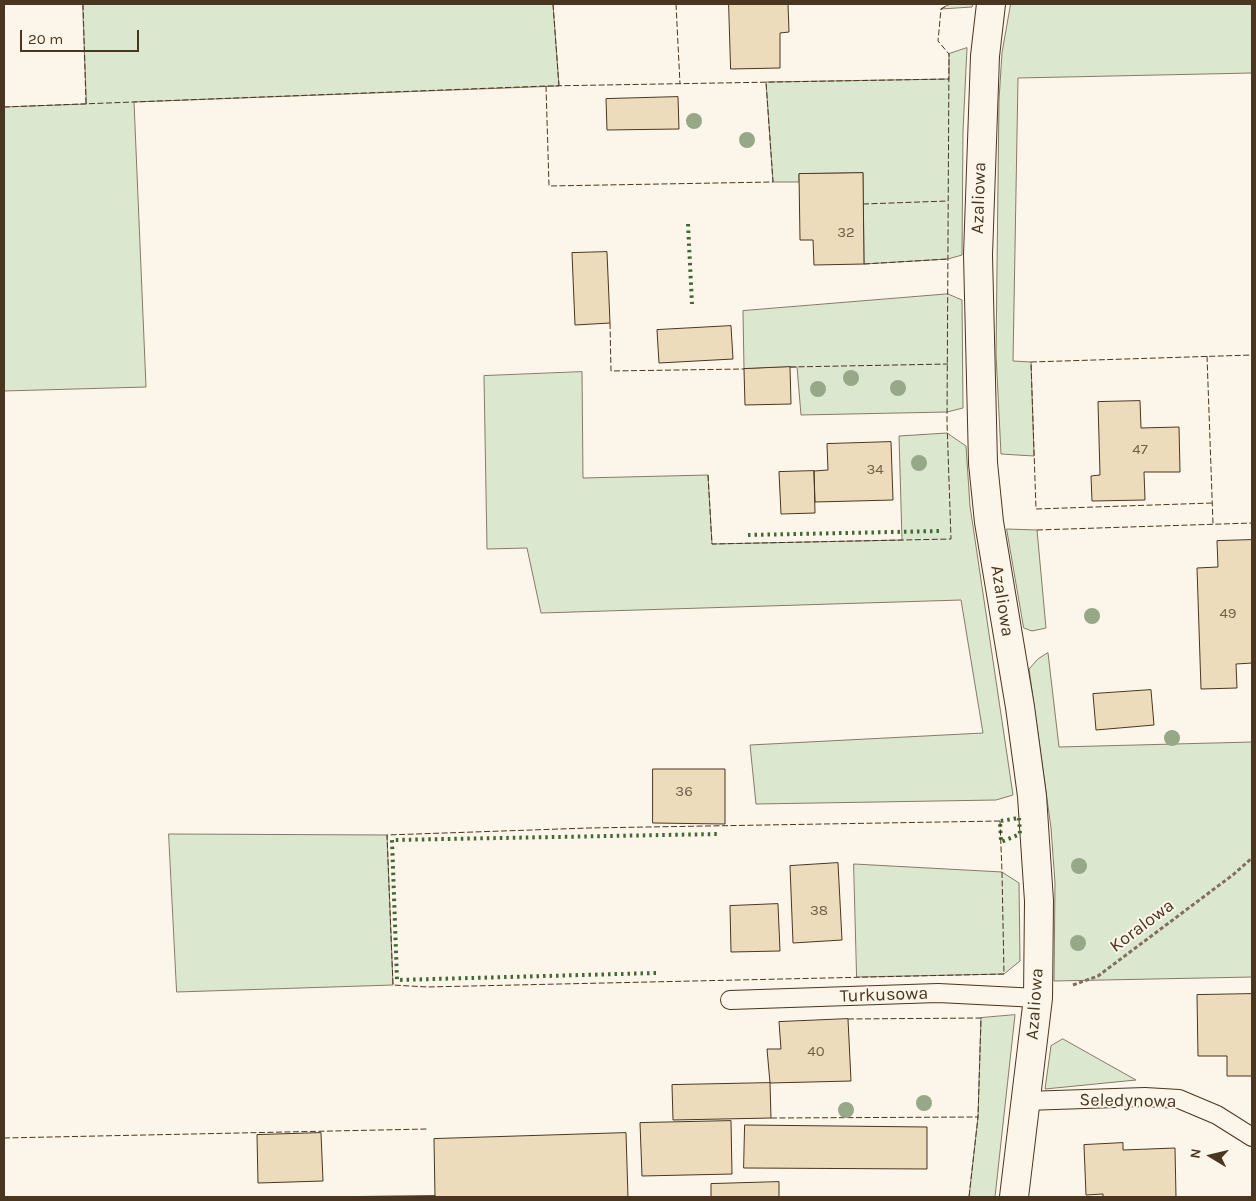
<!DOCTYPE html>
<style>
body{margin:0}
#map{position:relative;width:1256px;height:1201px;overflow:hidden;background:#fbf6e9;font-family:Karla,sans-serif}
canvas{display:block}
.frame{position:absolute;inset:0;border:5px solid #4a3520;pointer-events:none}
.north{position:absolute;left:1186px;top:1131px;width:50px;height:50px;-webkit-text-stroke:4px #fbf6e9;paint-order:stroke;rotate:279deg;font-size:14px;font-weight:700;line-height:20px;text-align:center;color:#4a3520}
.north::after{content:'';display:block;margin:auto;width:18px;height:22px;background:#4a3520;clip-path:polygon(50% 0,100% 100%,50% 72%,0 100%)}
.scale{position:absolute;left:20px;top:30px;width:119px;height:22px;box-sizing:border-box;border:2px solid #4a3520;border-top:0;padding-left:6px;font-size:15px;line-height:18px;white-space:nowrap;color:#4a3520;-webkit-text-stroke:4px #fbf6e9;paint-order:stroke}
</style>
<div id="map">
<canvas width="1256" height="1201"></canvas>
<div class="frame"></div>
<div class="north">N</div>
<div class="scale">20 m</div>
</div>
<script>
const context = document.querySelector('canvas').getContext('2d');
context.lineJoin = 'round';
function paint(path, color) { context.fillStyle = color; context.fill(path, 'evenodd'); }
function stroke(path, color, width, dash) { context.strokeStyle = color; context.lineWidth = width; context.lineCap = dash ? 'butt' : 'round'; context.setLineDash(dash || []); context.stroke(path); }
function label(font, color, halo, rows, align = 'center') {
  context.font = font + ' Karla,sans-serif'; context.lineWidth = 4; context.setLineDash([]); context.textBaseline = 'middle'; context.strokeStyle = halo; context.fillStyle = color; for (const [text, x, y, turn = 0] of rows) {
    context.save(); context.translate(x, y); context.rotate((+turn || 0) * Math.PI / 180); context.textAlign = isNaN(turn) ? turn : align; if (halo) context.strokeText(text, 0, 0); context.fillText(text, 0, 0); context.restore();
  }
}
const green = new Path2D(`
 M83 4H553L559 86 134 102 146 387 4 391V107L86 104Z
 M950 4H973L972 7 941 9Z
 M1011 4H1252V73L1018 78 1013 361 1031 362 1034 456 1001 454 996 354 999 100 1002 53Z
 M967 48 963 131 962 255 948 259 864 264 863 173 799 174V182H773L766 82 949 79V54Z
 M948 294 962 300 963 408 947 412 801 415 797 367 744 369 743 311Z
 M582 372 583 478 708 475 712 544 902 540 899 436 947 433 966 446 970 506 1013 795 996 800 756 804 750 745 983 733 961 600 541 613 527 548 487 549 484 376Z
 M1007 529 1037 530 1046 628 1032 631 1024 628Z
 M1048 653 1059 747 1252 742V977L1054 981 1055 883 1051 828 1029 669 1038 659Z
 M169 834 387 835 393 985 177 992Z
 M854 864 1002 872 1019 883 1020 961 1004 974 857 977Z
 M1015 1015 995 1197H969L978 1117 981 1018Z
 M1063 1039 1136 1080 1045 1089 1051 1046Z`);
paint(green, '#dce7d0');
stroke(green, '#887966', 1);
const building = new Path2D(`
 M729 4H788L789 32 780 33V68L731 69Z
 M678 97 679 129 607 130 606 99Z
 M863 173 864 264 814 265 813 240H800L799 174Z
 M607 252 610 323 575 325 572 253Z
 M731 326 733 359 659 363 657 330Z
 M790 367 791 404 745 405 744 369Z
 M1140 401 1141 428 1179 427 1180 472H1144L1145 500 1092 501 1091 476 1100 475 1098 402Z
 M891 442 893 500 815 502 814 471 828 470 827 444Z
 M814 471 815 513 781 514 779 472Z
 M1252 540V663L1236 664 1237 688 1201 689 1197 568 1218 567 1217 541Z
 M1151 690 1154 725 1096 730 1093 694Z
 M653 769H725V824L653 823Z
 M838 863 842 940 793 943 790 866Z
 M778 904 780 951 731 952 730 906Z
 M1252 994V1076H1227V1056H1198L1197 995Z
 M848 1019 851 1081 770 1083 767 1049H781L779 1022Z
 M770 1083 771 1118 673 1120 672 1085Z
 M731 1121 732 1174 642 1176 640 1123Z
 M745 1125 927 1127V1169L744 1168Z
 M321 1133 323 1181 258 1183 257 1135Z
 M626 1133 628 1197H435L434 1139Z
 M1123 1143V1150L1175 1148 1176 1197H1103V1194L1086 1195 1084 1145Z
 M779 1182V1197H711V1184Z
 M435 1196V1197H316Z`);
paint(building, '#ecdcbc');
stroke(building, '#4a3520', 1);
const lane = new Path2D(`
 M730 1000 938 993 1038 998
 M1025 1101 1145 1097 1179 1099 1217 1115 1252 1137`);
const street = new Path2D(`
 M991 4 985 56 978 255 983 463 989 522 1020 707 1032 796 1039 901 1038 998 1014 1197`);
stroke(lane, '#4a3520', 20);
stroke(street, '#4a3520', 30);
stroke(new Path2D(`
 M1073 985 1098 976 1234 874 1252 858`), '#7f6f5c', 3, [4, 2.5]);
stroke(lane, '#fbf6e9', 18);
stroke(street, '#fbf6e9', 28);
stroke(new Path2D(`
 M688 224 692 304
 M748 535 941 531
 M1019 818 1020 834 1001 842 1000 821Z
 M656 973 397 980 392 840 718 834`), '#436837', 4, [2.5, 4]);
stroke(new Path2D(`
 M83 4 86 104
 M553 4 559 86
 M676 4 680 84
 M546 86 549 186 773 182 766 82
 M4 107 546 86 949 79
 M863 204 948 201
 M864 264 948 259
 M610 323 611 371 744 369
 M1207 356 1213 524
 M790 367 948 364
 M708 475 712 544 951 539 947 422 949 54 938 41 941 9 950 4
 M1212 503 1036 509 1031 362 1252 355
 M1037 530 1252 523
 M1000 821 1002 872 1004 974 427 987 393 985 387 835 589 828Z
 M848 1019 981 1018 978 1117
 M771 1118 978 1117 969 1197
 M4 1138 427 1129`), '#4a3520', 1, [6, 2.5]);
context.fillStyle = '#96a887';
for (const [x, y] of [
 [694,121],
 [747,140],
 [851,378],
 [898,388],
 [818,389],
 [919,463],
 [1092,616],
 [1172,738],
 [1079,866],
 [1078,943],
 [924,1103],
 [846,1110]
]) { context.beginPath(); context.arc(x, y, 8, 0, 2 * Math.PI); context.fill(); }
label('15px', '#725f47', null, [
 ["32",846,233],
 ["47",1140,450],
 ["34",875,470],
 ["49",1228,614],
 ["36",684,792],
 ["38",819,911],
 ["40",816,1052]
]);
label('18px', '#4a3520', '#fbf6e9', [
 ["Azaliowa",979,198,-88],
 ["Azaliowa",1002,601,81],
 ["Koralowa",1142,926,-37],
 ["Turkusowa",884,995,-2],
 ["Azaliowa",1035,1004,-86],
 ["Seledynowa",1128,1101,1]
]);
</script>
